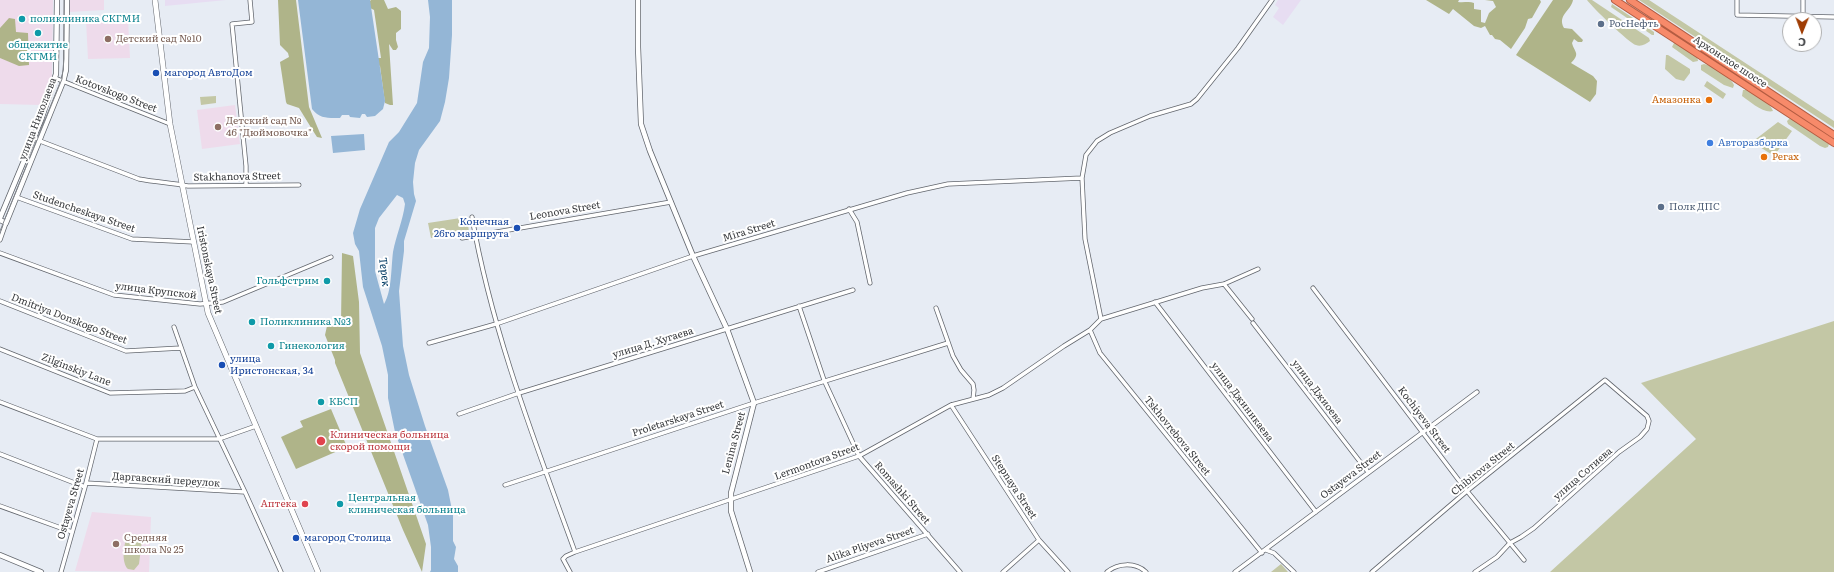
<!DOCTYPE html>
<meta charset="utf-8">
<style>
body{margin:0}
#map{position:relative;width:1834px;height:572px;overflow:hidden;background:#e7ecf4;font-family:Literata,serif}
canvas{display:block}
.north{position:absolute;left:1782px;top:12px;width:40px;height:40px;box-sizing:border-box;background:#fff;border:1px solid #b0b1b2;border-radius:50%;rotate:181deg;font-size:11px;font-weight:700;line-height:16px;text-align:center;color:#393b3e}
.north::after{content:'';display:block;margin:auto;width:14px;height:18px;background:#9f3c03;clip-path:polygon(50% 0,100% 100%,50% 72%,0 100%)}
</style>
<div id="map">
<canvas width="1834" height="572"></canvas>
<div class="north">С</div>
</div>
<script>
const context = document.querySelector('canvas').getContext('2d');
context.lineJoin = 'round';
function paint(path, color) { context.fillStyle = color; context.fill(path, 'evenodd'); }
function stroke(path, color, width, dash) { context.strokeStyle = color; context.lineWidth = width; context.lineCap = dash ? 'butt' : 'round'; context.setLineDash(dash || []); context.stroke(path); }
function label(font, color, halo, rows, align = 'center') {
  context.font = font + ' Literata,serif'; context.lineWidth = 4; context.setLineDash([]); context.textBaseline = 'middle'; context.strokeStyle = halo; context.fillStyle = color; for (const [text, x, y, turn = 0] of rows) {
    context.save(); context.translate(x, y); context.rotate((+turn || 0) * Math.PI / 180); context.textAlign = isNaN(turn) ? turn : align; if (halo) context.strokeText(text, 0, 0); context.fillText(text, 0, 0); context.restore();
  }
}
paint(new Path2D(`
 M165 0H226L165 6Z
 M1278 0H1301L1283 25 1273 17 1279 8 1275 5Z`), '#e7ddf2');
paint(new Path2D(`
 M0 0H53L52 76 41 105 0 104Z
 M69 0H104V10L69 12Z
 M128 19 130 58 88 59 86 21Z
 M235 105 240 144 202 149 197 110Z
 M92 512 151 517 149 572 75 571Z`), '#eedbeb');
paint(new Path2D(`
 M1587 0H1592L1649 38 1650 41C1646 44 1641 47 1636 45 1630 44 1591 6 1587 0Z
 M1639 0H1649L1834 121V128Z
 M1612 4 1654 32V35H1652L1611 7Z
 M1674 43H1677L1697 56 1698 61 1693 62 1672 47Z
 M1666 55H1668L1690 69V73L1684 81 1676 79 1665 69Z
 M1704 64C1713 66 1730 76 1734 85L1733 88 1724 85 1701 70V65Z
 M1707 81 1726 94 1723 99 1704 86Z
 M1743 90H1746C1754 94 1770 101 1773 111 1764 114 1749 101 1742 96Z
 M216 96V103L201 105 200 97Z
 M1790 118 1829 144 1828 147 1825 148 1820 146 1788 124 1787 121Z
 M1778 122 1792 131 1774 156 1752 142Z
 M467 217 469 232 431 238 428 223Z
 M1834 321V572H1550L1696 439 1641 383Z
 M130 534H136L142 540 139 564 134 570 128 569C121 563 123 540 130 534Z
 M1281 564 1288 572H1271Z`), '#c3c7a5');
paint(new Path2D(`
 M278 0H296L309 107 322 138 317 137 315 134 299 108 287 104 286 102 280 62 289 57 288 53 280 45Z
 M371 0H384L388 9 396 7 401 11V29L396 33V40L398 47 396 50H393L389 44 393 105H390L385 103 380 66 378 65V58H381L374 10 370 8 369 2Z
 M1426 0H1459L1458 2C1464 3 1469 1 1474 3V9L1481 10V22L1485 23 1489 13 1496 7 1493 1 1485 0H1540L1541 2 1532 18 1528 19 1525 28 1511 49 1500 40 1495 39 1492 35H1490L1485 26 1481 28 1474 26 1453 9 1449 14Z
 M1553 0H1573C1571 11 1557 15 1564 28L1572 29 1583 40 1582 42H1578L1574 39 1572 43C1574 52 1581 53 1571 63L1593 76 1597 81 1596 94 1590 102 1516 55Z
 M9 18 15 19 16 32 28 33 29 65 19 66 0 58V28Z
 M342 253 353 256 359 302 360 353 426 544 422 572 403 530 335 363V360L325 335 327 326 341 323Z
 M331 409 347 447 296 469 281 437 303 427 300 421Z`), '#afb489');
paint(new Path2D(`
 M298 0H370L385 101 383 109 375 116 367 117 365 114H362L360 118 350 117 349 115H342L340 118C328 118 320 119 312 109Z
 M428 0H452V35L449 78 445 102 440 121 419 150 415 163 413 182 414 194 416 201 404 241V251L399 291 403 346 409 375 425 426 448 490 453 515V541L456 547 454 559 458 566V572H430L431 570V547L428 525 395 432 388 398V375L382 346 363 287 359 251 355 244 353 233 360 209 389 142 399 132 417 103 423 62 429 48 430 17ZM397 195 403 198 405 204C403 220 396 236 393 252 391 268 392 291 384 304L375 271V228L379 218Z
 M364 134 365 150 333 153 331 136Z`), '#94b6d6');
const minor = new Path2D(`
 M1737 0V15L1834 17
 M1803 0V16
 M55 78 170 124
 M40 141 139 179C155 182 171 183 188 186L299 185
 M246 185V166L232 24 252 22 250 0
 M17 196 19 198 132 239 194 242
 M849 209 857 222 870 283
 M472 217C492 332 535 442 575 552L566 556 563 559 570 572
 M462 238 671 202
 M0 240 6 223
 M0 253 114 295 200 304 223 302 331 257
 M1258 269 1224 284 1202 288 1101 319 1090 330 1100 353 1262 553
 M1224 284 1252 319
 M1313 288 1467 491 1524 560
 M0 301 126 351 181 348
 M1155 302 1316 512
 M799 306 824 380 859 456 960 572
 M936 308 953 356 961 370 973 384 974 390 973 399
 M1101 319 1085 239 1082 178 1086 155 1097 141 1110 133 1150 116 1191 104 1197 99 1238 48 1272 0
 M1253 323 1368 472
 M174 327 195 387 245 492 281 572
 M429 343 496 324 693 256 907 193 948 184 1082 178
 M0 349 110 393 185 391 195 387
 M0 402 97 439H219L256 426
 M951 405 1039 540 1068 572
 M459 414 519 393 853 290
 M0 454 85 487
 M86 483 245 492
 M505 485 754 403 948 343
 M0 506 72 532
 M1266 550 1274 553 1294 572
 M575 552 859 456 951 405 989 395 1003 388 1064 346 1090 330
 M61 572 85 487 97 439
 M818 572 928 534
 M1003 572 1039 540
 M1107 572C1118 563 1135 562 1146 572
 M1235 572 1477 392
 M1372 572 1467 491 1605 380 1647 416 1649 421 1647 429 1640 437 1619 452 1534 528 1521 537 1510 543 1497 557 1475 572`);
const tertiary = new Path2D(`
 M638 0V47L641 124 650 151 693 256 727 329 754 403 731 493V511L750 572
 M0 218 41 120 56 74 57 0
 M0 220 6 223 63 82 66 70 67 0
 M0 555 41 572`);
const secondary = new Path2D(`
 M155 0 170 124 208 313 318 572`);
const trunk = new Path2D(`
 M1615 0 1834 143
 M1630 0 1834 135`);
stroke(minor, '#62666d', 5);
stroke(tertiary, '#62666d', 6);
stroke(secondary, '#62666d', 6);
stroke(trunk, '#b35c42', 8);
stroke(minor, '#fff', 3.5);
stroke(tertiary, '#fff', 4.5);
stroke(secondary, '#fff', 5);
stroke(trunk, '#f78a6a', 6);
stroke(new Path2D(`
 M0 231 62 79 64 59V0`), '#82858a', 1);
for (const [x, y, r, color] of [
 [22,19,4,"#0f9aa8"],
 [1601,24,4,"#5c6f8a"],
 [38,33,4,"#0f9aa8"],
 [108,39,4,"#8d6e63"],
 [156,73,4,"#1a4fb4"],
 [1709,100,4,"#e8710a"],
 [218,127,4,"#8d6e63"],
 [1710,143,4,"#3f7fe0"],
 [1764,157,4,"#e8710a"],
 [1661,207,4,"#5c6f8a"],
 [517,228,4,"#1a4fb4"],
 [327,281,4,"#0f9aa8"],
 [252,322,4,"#0f9aa8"],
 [271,346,4,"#0f9aa8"],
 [222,365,4,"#1a4fb4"],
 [321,402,4,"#0f9aa8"],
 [321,441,5,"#e0444e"],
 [305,504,4,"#e0444e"],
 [340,504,4,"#0f9aa8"],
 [296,538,4,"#1a4fb4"],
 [116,544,4,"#8d6e63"]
]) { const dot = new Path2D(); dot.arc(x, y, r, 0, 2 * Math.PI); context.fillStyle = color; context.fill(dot); stroke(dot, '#fff', 1.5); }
label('10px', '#0d838f', '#fff', [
 ["поликлиника СКГМИ",30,19],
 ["общежитие",38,45,"center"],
 ["СКГМИ",38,57,"center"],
 ["Гольфстрим",319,281,"right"],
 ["Поликлиника №3",260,322],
 ["Гинекология",279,346],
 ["КБСП",329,402],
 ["Центральная",348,498],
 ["клиническая больница",348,510]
], 'left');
label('10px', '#4e5e75', '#fff', [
 ["РосНефть",1609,24],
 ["Полк ДПС",1669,207]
], 'left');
label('10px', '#785e54', '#fff', [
 ["Детский сад №10",116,39],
 ["Детский сад №",226,121],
 ["46 \"Дюймовочка\"",226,133],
 ["Средняя",124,538],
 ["школа № 25",124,550]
], 'left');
label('10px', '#393b3e', '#fff', [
 ["Архонское шоссе",1730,62,33],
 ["Kotovskogo Street",116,94,21],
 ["улица Николаева",38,119,-69],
 ["Stakhanova Street",237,177,-1],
 ["Leonova Street",565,211,-10],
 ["Studencheskaya Street",84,212,19],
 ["Mira Street",749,231,-17],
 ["Iristonskaya Street",209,270,78],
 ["улица Крупской",156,291,7],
 ["Dmitriya Donskogo Street",69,319,21],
 ["улица Д. Хугаева",653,343,-17],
 ["Zilginskiy Lane",76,370,21],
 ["улица Джиоева",1317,392,53],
 ["улица Джиникаева",1242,402,53],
 ["Proletarskaya Street",678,419,-18],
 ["Kochiyeva Street",1424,420,53],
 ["Tskhovrebova Street",1177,436,51],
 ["Lenina Street",734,443,-75],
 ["Lermontova Street",817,462,-20],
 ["Chibirova Street",1483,469,-39],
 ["улица Сотиева",1583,474,-41],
 ["Ostayeva Street",1351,475,-37],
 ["Даргавский переулок",166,480,4],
 ["Stepnaya Street",1014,487,57],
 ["Romashki Street",902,493,49],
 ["Ostayeva Street",71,504,-74],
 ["Alika Pliyeva Street",870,545,-19]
]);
label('10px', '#164399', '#fff', [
 ["магород АвтоДом",164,73],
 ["Конечная",509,222,"right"],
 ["26го маршрута",509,234,"right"],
 ["улица",230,359],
 ["Иристонская, 34",230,371],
 ["магород Столица",304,538]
], 'left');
label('10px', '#c56008', '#fff', [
 ["Амазонка",1701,100],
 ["Регах",1772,157,"left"]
], 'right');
label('10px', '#366cbe', '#fff', [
 ["Авторазборка",1718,143]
], 'left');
label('10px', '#be3a42', '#fff', [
 ["Клиническая больница",330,435],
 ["скорой помощи",330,447],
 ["Аптека",297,504,"right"]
], 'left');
label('italic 11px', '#023a63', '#fff', [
 ["Терек",384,272,83]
]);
</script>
